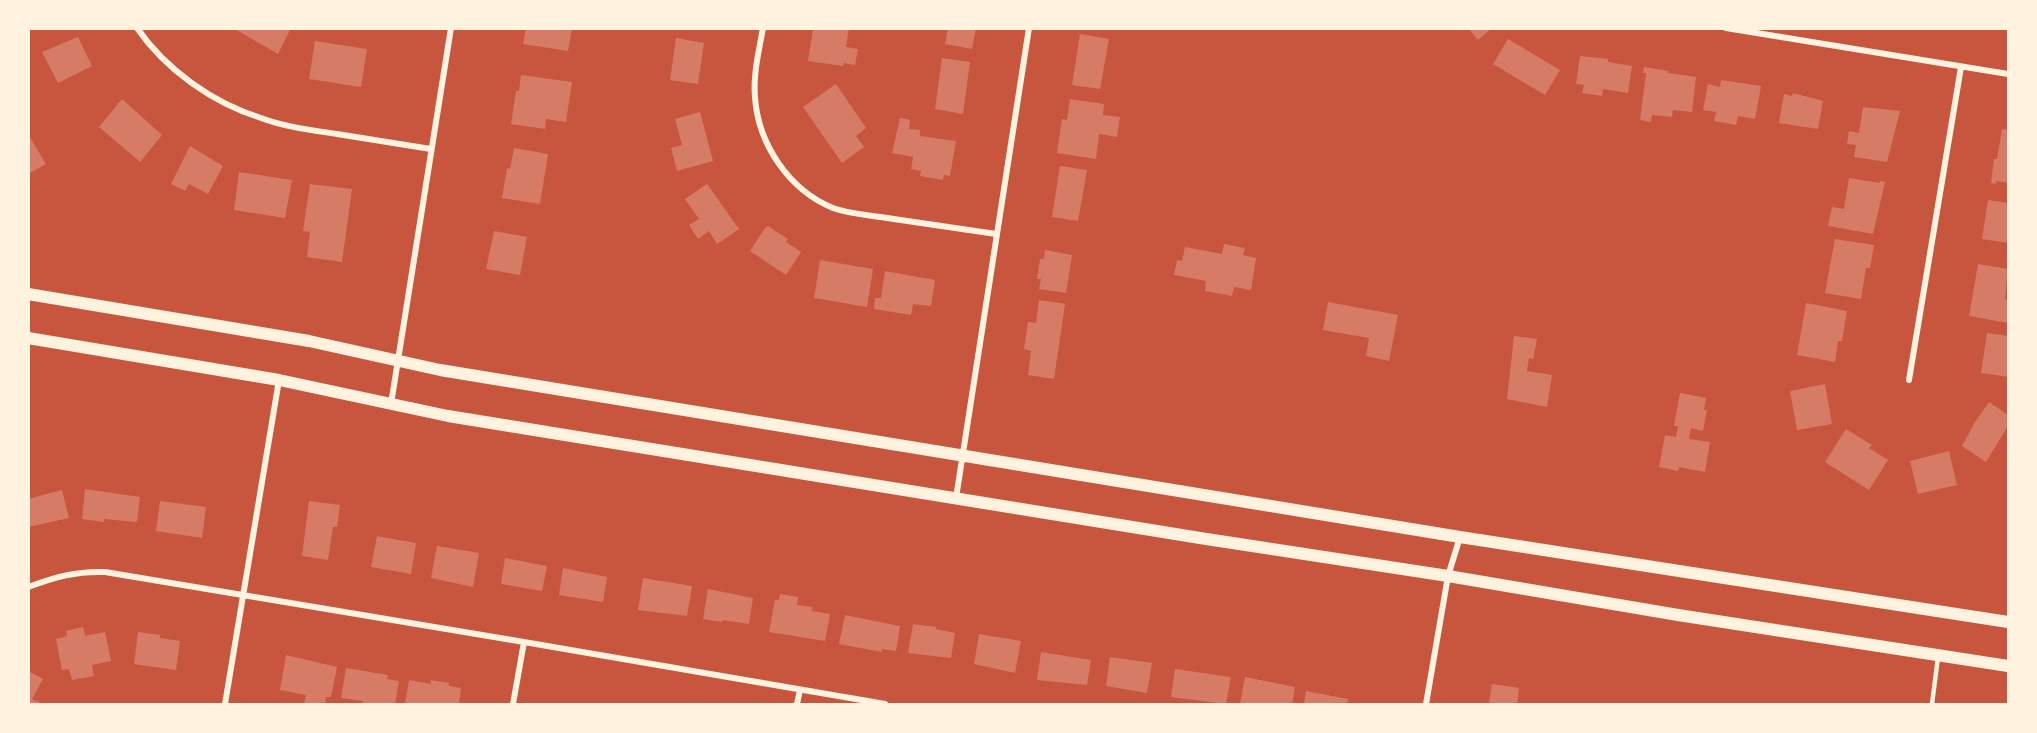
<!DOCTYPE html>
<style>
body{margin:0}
#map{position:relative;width:2037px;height:733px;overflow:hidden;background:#c8553d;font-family:Overpass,sans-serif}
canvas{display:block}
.frame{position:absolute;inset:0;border:30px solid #fff3e0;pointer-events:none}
</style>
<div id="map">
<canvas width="2037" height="733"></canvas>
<div class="frame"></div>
</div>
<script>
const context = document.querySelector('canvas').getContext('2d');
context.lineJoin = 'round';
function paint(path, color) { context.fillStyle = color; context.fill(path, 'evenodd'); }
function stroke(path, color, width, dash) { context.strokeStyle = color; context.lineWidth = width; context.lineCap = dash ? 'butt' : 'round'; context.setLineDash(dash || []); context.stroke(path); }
paint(new Path2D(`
 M233 28H291L278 54Z
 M526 28H572L568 51 523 44Z
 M818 28H849L846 47 858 49 855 65 844 63 843 66 808 61 813 29Z
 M948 28H976L972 49 945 44Z
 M1468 28H1492L1478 40Z
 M1080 34 1109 39 1100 89 1072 85Z
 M78 37 92 66 58 83 42 52Z
 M676 38 704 43 698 84 670 80Z
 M1508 39 1560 70 1545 95 1493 64Z
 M315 41 367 49 361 87 309 79Z
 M1580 56 1608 59V62L1632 66 1628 93 1603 89 1602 96 1582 93 1584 85 1576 84Z
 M942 58 970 62 963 114 935 109Z
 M1644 67 1668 71V73L1696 77 1692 112 1673 110 1672 117 1652 115 1651 122 1640 120 1646 73H1643Z
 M521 75 572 82 566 122 546 119 545 129 511 124 516 91H519Z
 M1721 80 1761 86 1755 119 1738 116 1736 125 1714 121 1716 112 1703 110 1708 84 1720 87Z
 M836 84 866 128 856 136 864 147 842 163 803 107Z
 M1793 93 1823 101 1818 129 1779 123 1784 94 1792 96Z
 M122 99 162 135 140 162 99 127Z
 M1070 99 1104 104 1103 115 1120 117 1117 137 1099 134 1096 159 1057 153 1062 119 1067 120Z
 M1863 107 1900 111 1887 162 1854 157 1856 145 1847 144 1849 131 1859 133Z
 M700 112 713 161 677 171 671 148 682 145 675 119Z
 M900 118 910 120 909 129 920 130V136L956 141 950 176 944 175 943 180 920 176 921 171 911 169 913 157 892 153Z
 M2002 129 2008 130V183L1996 181V184L1991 183 1994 159H1997Z
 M28 134 46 164 28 174Z
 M190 146 223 166 208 194 189 184 185 191 171 184Z
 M514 148 548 154 540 204 502 198 507 168 510 169Z
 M1060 166 1087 170 1078 221 1052 217Z
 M239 172 292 180 285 218 234 210Z
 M1849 178 1880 183V181L1885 182 1873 234 1828 226 1832 207 1844 209Z
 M310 184 352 189 342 262 307 257 310 232 303 231Z
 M707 184 739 229 717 244 709 231 698 239 689 225 699 219 685 199Z
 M1988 200 2008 203V243L1982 239Z
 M768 226 788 239 786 242 801 252 786 275 750 251 765 228Z
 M494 231 527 237 520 275 486 269Z
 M1835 239 1874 245 1870 268H1866L1861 299 1825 293Z
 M1224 244 1245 248 1243 255 1256 258 1251 290 1234 287 1232 296 1205 291 1206 281 1174 275 1177 260 1182 261 1185 247 1222 254Z
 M1045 250 1072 255 1066 293 1039 289 1041 279H1037L1040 259H1044Z
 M820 260 873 269 867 307 814 298Z
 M1978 264 2008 269 2005 299 2008 300V323L1969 316Z
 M885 271 935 280 931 306 913 304 911 315 874 309 875 298H881Z
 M1039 300 1065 304 1054 379 1028 375 1031 351 1024 349 1028 322 1036 323Z
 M1328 302 1398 315 1389 361 1366 356 1369 338 1323 330Z
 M1806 303 1847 311 1842 341H1838L1835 362 1797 355Z
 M1987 333 2008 336V377L1981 373Z
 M1514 336 1537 339 1533 359 1529 358 1527 371 1552 375 1547 407 1507 399Z
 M1825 384 1832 424 1797 430 1790 391Z
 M1680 393 1706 398 1704 410H1707L1703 431 1691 428 1689 439 1710 442 1705 472 1679 467 1678 471 1659 467 1665 435 1676 437 1678 426H1674Z
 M1989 402 2008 415V426L1986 462 1962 446 1975 422Z
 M1846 429 1872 445 1869 448 1888 460 1869 490 1825 462Z
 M1949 451 1957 485 1918 494 1910 461Z
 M85 489 140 497 137 522 104 519V522L82 519Z
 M62 490 69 518 28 527V499Z
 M160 501 206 507 202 538 156 531Z
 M309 501 340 505 337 527H333L328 560 302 556Z
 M377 536 416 543 411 574 371 567Z
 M437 546 479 553 473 587 431 578Z
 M505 558 547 566 542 591 501 584Z
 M563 568 607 577 603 602 559 595Z
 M643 578 692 586 687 616 638 610Z
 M708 589 753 598 749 624 723 620 722 622 703 619Z
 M780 594 798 597 797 605 812 607V611L830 614 825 641 769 632 775 600H779Z
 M845 615 900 626 896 651 882 649V652L839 644Z
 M913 624 936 627V629L955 633 951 658 908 653Z
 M83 627 85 636 105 632 111 661 92 665 94 676 72 680 69 669 62 670 56 639 67 636 66 631Z
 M138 632 160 635V638L180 641 176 670 134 664Z
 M979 634 1021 641 1015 673 974 664Z
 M1041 652 1091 660 1087 685 1037 680Z
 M286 655 337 667 331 697H326L325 704H304L306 695 280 690Z
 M1110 657 1152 663 1147 693 1106 686Z
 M346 668 388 675 387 679 399 681 395 704H362L363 701 341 698Z
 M1175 669 1231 677 1226 704 1171 697Z
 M28 671 43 679 32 699 41 703 40 704H28Z
 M1245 677 1295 687 1292 704H1240Z
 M409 680 431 684V680L449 683V686L461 688 459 704H405Z
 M1492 684 1519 688 1517 704H1489Z
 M1306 691 1348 699 1347 704H1304Z`), '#d67c66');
stroke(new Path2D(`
 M1932 704 1938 657`), '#fff3e0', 4.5);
stroke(new Path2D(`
 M137 28C166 70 213 103 261 118 285 127 311 130 337 134 368 139 400 144 431 149
 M763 28C759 51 753 74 755 97 758 144 789 190 833 208 849 214 869 215 887 218 923 223 960 229 996 234
 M1726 28 2008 74
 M1909 380 1961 67
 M391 404 451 28
 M956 498 1029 28
 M28 587C56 577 75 571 105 572L524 642 885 704
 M225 704 279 380
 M513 704 524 642
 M797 704 800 690
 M1426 704 1448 576 1460 537`), '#fff3e0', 6);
stroke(new Path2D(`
 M28 294 309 341 440 370 1460 537 2008 622
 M28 338 279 380 448 416 1200 538 1448 576 1678 615 2008 666`), '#fff3e0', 12);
</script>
